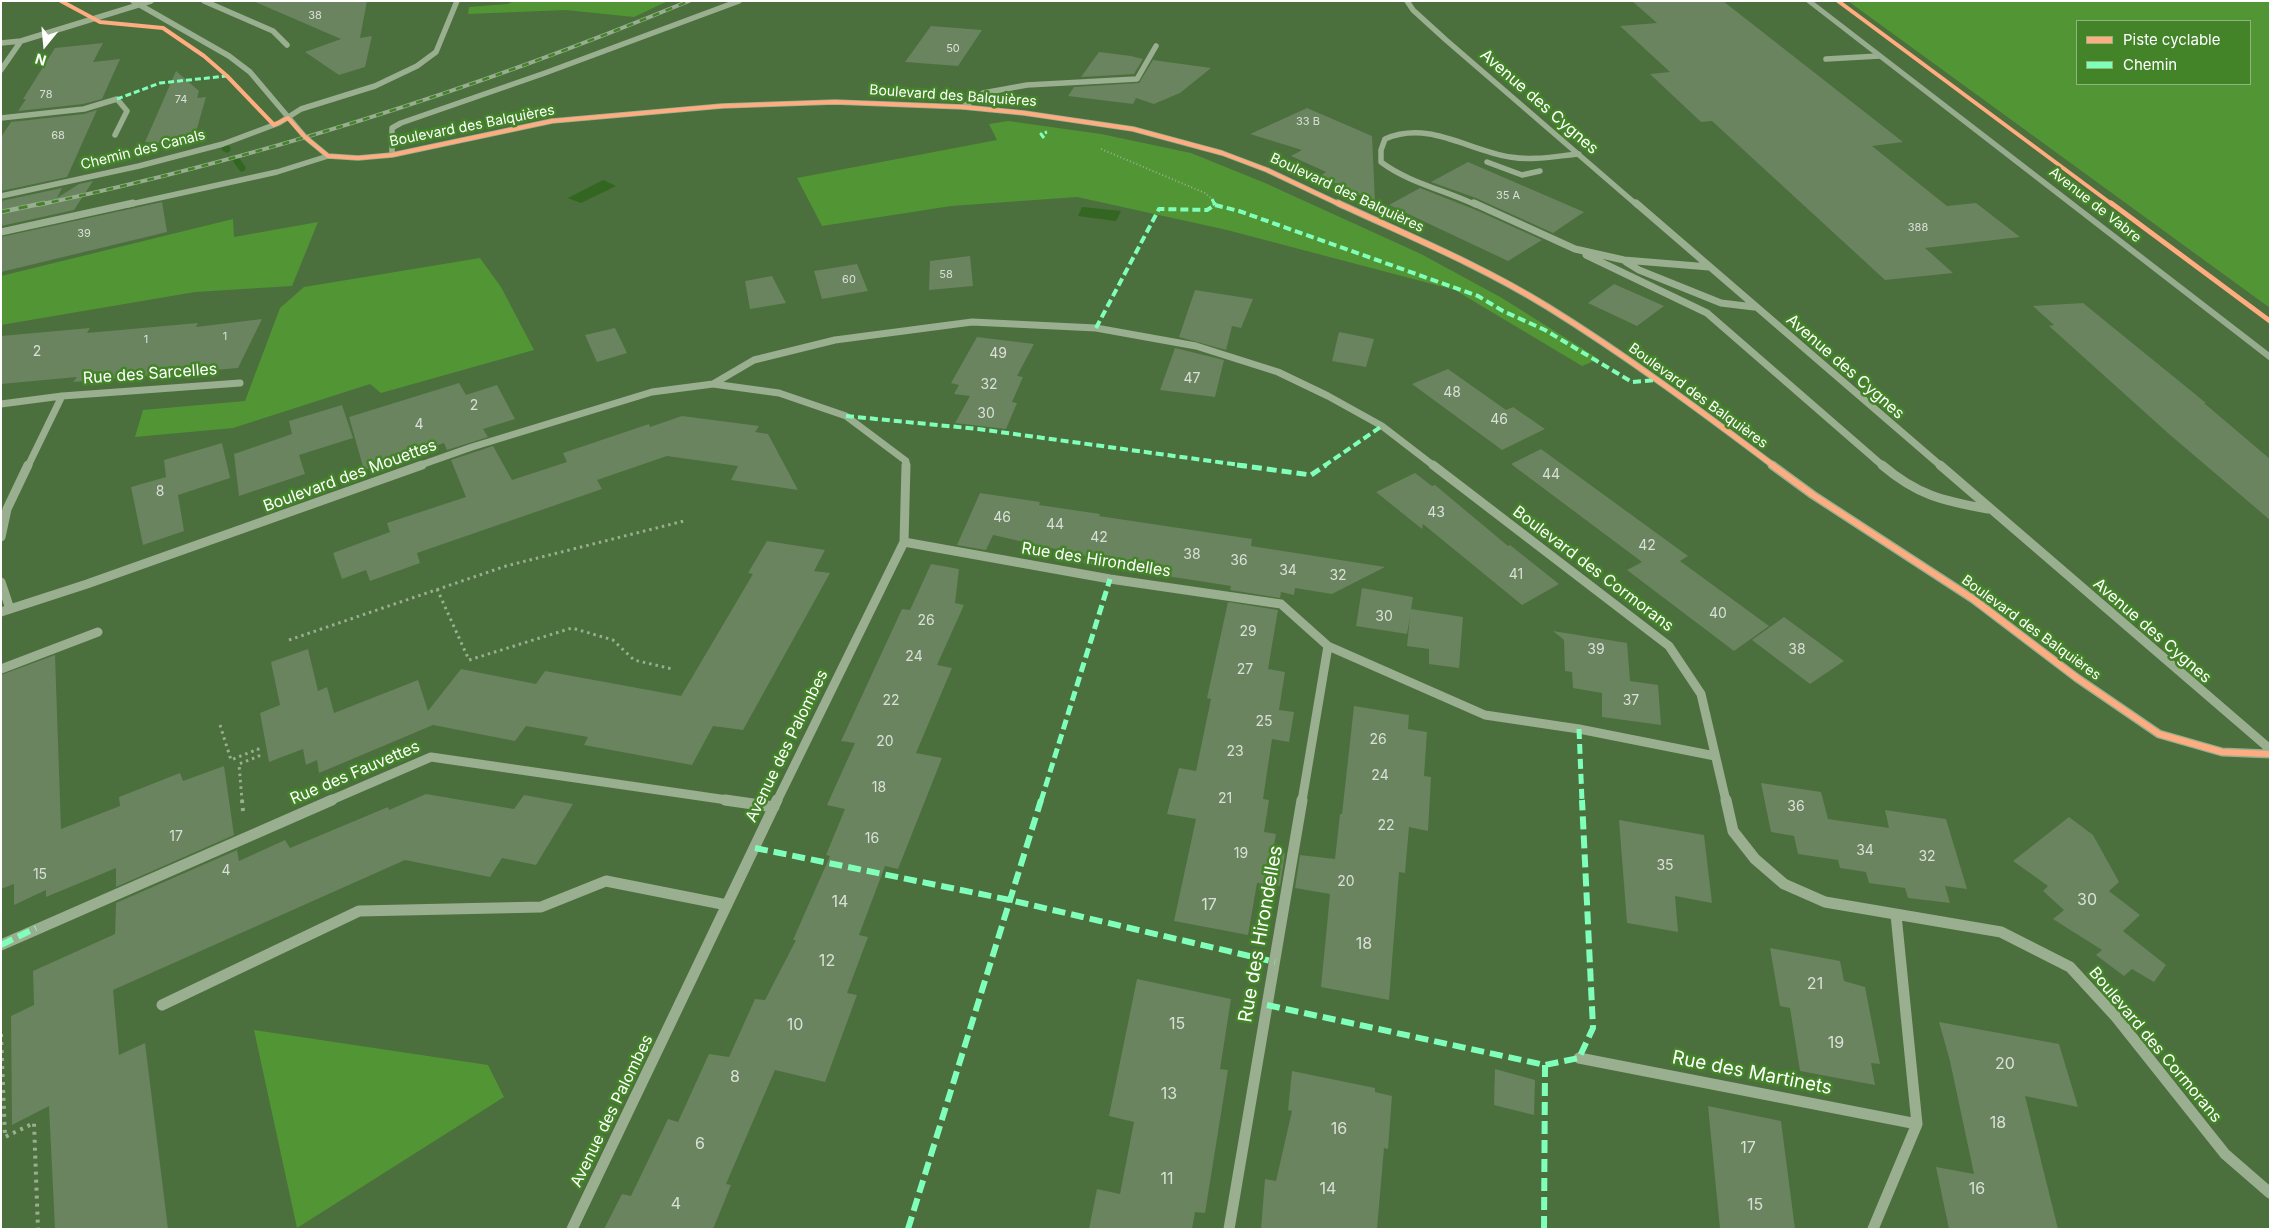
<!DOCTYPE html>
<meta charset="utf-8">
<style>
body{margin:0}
#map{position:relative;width:2271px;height:1230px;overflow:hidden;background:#4c6f3e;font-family:Inter,sans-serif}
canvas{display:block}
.frame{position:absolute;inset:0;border:2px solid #fff;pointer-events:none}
.legend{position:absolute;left:2076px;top:20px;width:175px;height:65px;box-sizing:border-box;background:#448429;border:1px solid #8fb57f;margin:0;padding:6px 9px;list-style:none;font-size:15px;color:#fff}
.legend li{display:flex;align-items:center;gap:10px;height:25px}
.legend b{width:25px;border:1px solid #8fb57f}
.north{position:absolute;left:20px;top:20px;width:50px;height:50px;-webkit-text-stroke:4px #448429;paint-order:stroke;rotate:197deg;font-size:14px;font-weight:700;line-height:20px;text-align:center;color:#fff}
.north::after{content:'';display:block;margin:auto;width:18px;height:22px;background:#fff;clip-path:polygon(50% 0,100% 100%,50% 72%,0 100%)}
</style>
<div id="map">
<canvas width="2271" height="1230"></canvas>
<div class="frame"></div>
<ul class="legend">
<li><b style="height:6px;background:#ffac80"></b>Piste cyclable</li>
<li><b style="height:6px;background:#80ffba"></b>Chemin</li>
</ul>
<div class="north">N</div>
</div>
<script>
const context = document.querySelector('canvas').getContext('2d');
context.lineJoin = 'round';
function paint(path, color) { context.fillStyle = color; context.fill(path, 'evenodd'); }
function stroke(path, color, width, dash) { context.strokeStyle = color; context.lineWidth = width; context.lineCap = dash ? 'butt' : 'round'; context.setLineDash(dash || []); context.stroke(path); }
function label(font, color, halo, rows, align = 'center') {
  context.font = font + ' Inter,sans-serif'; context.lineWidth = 5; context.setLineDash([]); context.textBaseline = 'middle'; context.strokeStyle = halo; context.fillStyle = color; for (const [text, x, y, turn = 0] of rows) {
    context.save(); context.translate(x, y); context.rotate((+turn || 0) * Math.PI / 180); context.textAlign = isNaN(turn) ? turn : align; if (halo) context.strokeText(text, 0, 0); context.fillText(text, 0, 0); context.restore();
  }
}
paint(new Path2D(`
 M514 1H668L634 17 566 10 468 14 469 7 508 4Z
 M1848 1H2270V308ZM2077 21H2250V84H2077Z
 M1008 121 1101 134 1191 153 1265 183 1421 254 1502 298 1599 359 1582 366 1455 290 1227 230 1077 197 951 206 822 226 797 178 997 140 989 124Z
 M233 219 234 237 318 222 292 286 195 292 1 325V276Z
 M480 258 501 287 534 350 381 393 370 384 233 428 135 437 143 410 245 401 280 308 304 287Z
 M254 1030 488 1065 504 1097 297 1228Z`), '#529535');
paint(new Path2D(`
 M603 180 616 186 581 203 568 198Z
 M1082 207 1121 211 1116 221 1078 216Z`), '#336620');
stroke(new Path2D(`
 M225 148 227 149
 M237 161 242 168`), '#336620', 7);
paint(new Path2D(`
 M253 1H367L360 38 372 36 365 67 339 75 305 52 341 39Z
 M1632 1H1723L1903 142 1872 146 1947 206 1976 203 2020 237 1925 248 1953 273 1885 280 1712 121 1701 122 1650 74 1670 72 1620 26 1657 23Z
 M931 26 982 30 958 66 905 62Z
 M103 43 93 62 120 59 102 99 83 104 18 111 26 99H23L55 48Z
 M1099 52 1131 56 1143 59 1134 74 1081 77Z
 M1153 60 1211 68 1180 93 1154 104 1136 98 1133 104 1068 96 1074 87 1139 83Z
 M176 71 199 91 197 98 206 97 194 139 185 145 145 142Z
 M1307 108 1372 136 1375 202 1320 176 1326 172 1291 156 1302 150 1250 134Z
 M97 110 67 177 1 191V137L11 122 84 114Z
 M1468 162 1584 212 1553 233 1476 198 1431 182Z
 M93 181 74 210 1 226V201L62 188 57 198 79 184Z
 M1420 188 1476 210 1542 240 1508 261 1389 205Z
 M162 202 167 232 1 272V237Z
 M970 256 973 286 929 290 930 261Z
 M857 264 868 291 822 299 814 271Z
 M772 276 786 303 750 309 745 281Z
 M1614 284 1664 306 1637 326 1588 303Z
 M1195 290 1253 299 1241 328 1232 326 1226 350 1179 337Z
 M2083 303 2206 403H2204L2270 459V520L2169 434 2049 326 2054 325 2033 306Z
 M262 319 238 368 73 382 77 377 1 384V336L90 328 87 333 198 323 196 327Z
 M615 328 627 353 597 362 585 335Z
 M1339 332 1374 339 1366 367 1332 361Z
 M977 337 1034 344 1017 376 1023 377 1012 402 1017 403 1006 429 955 423 970 396 954 394 959 385 951 383Z
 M1175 348 1224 360 1215 397 1160 390Z
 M1448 369 1506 410 1513 407 1545 429 1502 450 1412 384Z
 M459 383 466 395 497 385 515 419 483 429 488 437 447 450 444 443 364 470 349 417Z
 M342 405 353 438 299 455 305 474 239 496 234 454 292 434 289 421Z
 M682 416 759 426 755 432 768 434 798 490 731 480 738 466 667 456 597 480 602 489 417 553 420 563 370 581 366 570 342 579 333 553 390 532 387 523 466 497 451 460 493 446 512 480 567 462 563 453 649 424 650 427Z
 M222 443 230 478 178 495 184 531 143 545 131 487 166 477 164 460Z
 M1541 449 1688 556 1680 561 1769 626 1734 651 1627 570 1642 562 1511 464Z
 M1415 473 1432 486 1435 485 1508 546 1510 545 1559 584 1522 605 1423 524 1422 529 1376 492Z
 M980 493 1040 502 1039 505 1100 514 1099 516 1252 539 1251 546 1385 567 1332 594 1295 588 1294 595 1281 592 1280 598 1230 590 1231 586 1083 563 1086 556 993 535 986 550 957 545Z
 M767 541 825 550 814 571 830 573 743 730 713 726 692 765 584 745 588 737 526 726 515 741 433 725 319 773 317 760 306 765 303 749 269 762 260 713 280 705 271 662 308 649 318 691 327 687 334 713 418 680 428 711 461 669 536 684 545 671 681 696 753 574 748 573Z
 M931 564 959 569 955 603 964 605 937 665 952 668 916 753 942 758 898 869 885 866 859 935 868 937 847 993 857 995 825 1082 775 1070 726 1184 731 1185 713 1229H604L622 1194 631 1196 668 1119 678 1122 709 1054 729 1057 755 999 765 1000 796 940H793L830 856 826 855 845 809 827 805 855 743 841 741 902 609 910 610Z
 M1362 588 1413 597 1411 609 1463 617 1459 668 1429 664V649L1407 646 1410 617 1407 634 1356 626Z
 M1228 602 1278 610 1268 669 1285 672 1279 710 1294 712 1289 742 1272 739 1263 799 1269 800 1264 832 1276 834 1273 851 1285 853 1280 886 1257 883 1248 935 1174 921 1196 819 1167 814 1179 768 1196 771 1211 699 1207 698Z
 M1784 617 1844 661 1810 684 1752 640Z
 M1553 631 1627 643 1630 681 1658 685 1661 725 1602 717V693L1573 688 1572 672 1565 671 1564 640Z
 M55 655 61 829 120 806 119 797 180 773 183 781 224 766 234 835 116 887V868L46 897V890L14 905V884L1 889V675Z
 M1354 706 1409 715 1408 729 1427 732 1424 776 1431 777 1428 831 1409 827 1405 873 1399 872 1389 1000 1321 987 1330 894 1295 888 1300 855 1335 859 1340 814H1342Z
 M1761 783 1821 792 1828 819 1889 828 1885 810 1946 819 1967 889 1945 886 1950 903 1908 898 1905 888 1869 883 1866 872 1840 868 1838 860 1798 854 1794 836 1771 832Z
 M426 794 514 809 524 795 573 804 536 865 502 858 490 877 405 860 113 990 119 1055 145 1043 168 1229H55L49 1106 12 1125 11 1016 34 1005 33 971 115 934 116 903 237 850 239 861 285 840 290 848 388 807 389 810Z
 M2069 817 2093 835 2119 882 2109 891 2140 915 2123 931 2166 965 2154 982 2132 969 2124 976 2096 955 2102 950 2053 919 2064 910 2043 891 2048 886 2013 861Z
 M1619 820 1704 835 1712 903 1675 896 1678 932 1627 923Z
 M1770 948 1840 961 1844 981 1865 987 1880 1064 1871 1063 1875 1085 1800 1071 1790 1008 1780 1006Z
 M1137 979 1231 999 1220 1069 1228 1070 1205 1213 1195 1212 1192 1229H1089L1097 1189 1120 1194 1134 1122 1109 1116Z
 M1939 1022 2059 1044 2078 1107 2025 1096 2058 1229H1949L1936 1167 1974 1174 1950 1061Z
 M1495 1069 1535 1080 1534 1115 1494 1105Z
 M1292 1071 1375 1088V1092L1392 1096 1388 1149 1384 1148 1377 1229H1261L1265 1179 1276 1181 1292 1111 1288 1110Z
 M1708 1106 1781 1121 1795 1229H1720Z`), '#69845e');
stroke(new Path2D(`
 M1101 149 1205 193 1212 199`), '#99af90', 2, [1, 2.5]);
stroke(new Path2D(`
 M437 589 469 660 572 628 613 640 634 660 672 669
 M289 640 506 566 684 521
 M220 725 231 760 258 749 259 756 239 764 242 801`), '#99af90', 3, [2.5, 4]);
stroke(new Path2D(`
 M242 800 243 811
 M1 1034 5 1137 34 1123 38 1229`), '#99af90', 4, [3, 5]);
stroke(new Path2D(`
 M133 1 229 56 250 72 305 137 328 156 358 158 392 155 552 121 722 106 835 102 963 107 1024 113 1133 129 1222 153 1267 170 1341 205
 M204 1 273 31 287 45
 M1407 1 1413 10 1446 40 1637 205
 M1 43 21 41
 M1826 59 1879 56
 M1 70 21 41 151 1
 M963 107 983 93 1027 85 1137 79 1156 46
 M1 118 84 109 117 99 127 111 115 135
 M392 155V128L401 123 545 73 739 1
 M1487 162 1522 175 1540 171
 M1 196 139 166 223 144 279 123 301 109 375 86 417 66 436 52 457 1
 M127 205 277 172 328 156
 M1476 205C1445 190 1409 183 1381 162V150L1385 139C1429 120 1467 150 1510 157 1533 161 1556 156 1579 154`), '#99af90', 5.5);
stroke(new Path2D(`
 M1338 203C1409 236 1482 266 1548 307 1627 356 1701 411 1774 466
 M1474 203 1575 249 1624 260 1709 267
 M1636 203 1941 466
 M1 232 133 203
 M1586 255 1707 313 1883 466
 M1626 262 1639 270 1721 303 1754 307
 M713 384 754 360 835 340 972 322 1096 328 1196 346 1278 372 1328 396 1382 426 1434 466
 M1 404 62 396 240 383
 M28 466 62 396
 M418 466 472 447 652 392 713 384 779 393 846 416 906 461V466`), '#99af90', 7);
stroke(new Path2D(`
 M1433 465 1669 646 1701 694 1726 801
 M1772 465 1813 495 1973 599 2077 678 2159 734 2222 752 2270 754
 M1882 465C1917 495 1943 501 1988 509
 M1940 465 2270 749
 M1 537 7 509 28 465
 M904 542 1110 579 1281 604 1328 646 1302 801
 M1 582 10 609
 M1 612 87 584 422 465
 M1328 646 1485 715 1579 729 1715 756
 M1 669 98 632
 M329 801 431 757 734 801
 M777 801 904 542 906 465`), '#99af90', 9);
stroke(new Path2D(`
 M725 800 774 807
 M1726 800 1733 831 1755 859 1784 884 1825 902 2001 932 2070 967 2116 1017 2225 1154 2270 1193
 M1 945 332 800
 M162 1005 359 911 541 907 606 881 727 905
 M1579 1058 1917 1124 1896 915
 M572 1229 777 800
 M1229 1229 1302 800
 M1873 1229 1917 1124`), '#99af90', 11);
paint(new Path2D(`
 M1805 1H1813L2270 353V361Z`), '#97ac8e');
const railFar1 = new Path2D(`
 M38 205C261 158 479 88 689 1`);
const rail = new Path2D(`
 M1 212 44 203`);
stroke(railFar1, '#98ae90', 4);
stroke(rail, '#98ae90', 4.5);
stroke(railFar1, '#448429', 2.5, [7]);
stroke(rail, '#448429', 3, [9]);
stroke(new Path2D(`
 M117 99 160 83 227 76
 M1044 138 1041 134 1047 132
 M1212 199 1215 205`), '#80ffba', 3, [6, 3]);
stroke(new Path2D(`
 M1215 205 1239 211 1478 296 1503 311 1545 330 1632 382 1657 380
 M1096 328 1159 209 1207 210 1215 205 1214 203
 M846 416 978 429 1247 466
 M1324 466 1382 426`), '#80ffba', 4, [8, 4]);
stroke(new Path2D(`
 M1237 465 1311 475 1326 465
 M1579 729 1582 801
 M1041 801 1110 579`), '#80ffba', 5, [10, 5]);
stroke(new Path2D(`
 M755 848 1010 900 1275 962
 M1 945 36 928
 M1267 1005 1545 1065 1579 1058 1593 1028 1582 800
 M908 1229 1041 800
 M1544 1229 1545 1065`), '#80ffba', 6, [13, 6]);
stroke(new Path2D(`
 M61 1 100 22 163 28 204 56 227 76 274 125 288 118 305 137 328 156 358 158 392 155 552 121 722 106 835 102 963 107 1024 113 1133 129 1222 153 1267 170 1341 205
 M1838 1 2113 205`), '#ffac80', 4);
stroke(new Path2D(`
 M1338 203C1409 236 1482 266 1548 307 1627 356 1701 411 1774 466
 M2111 203 2270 321`), '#ffac80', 5);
stroke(new Path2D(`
 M1772 465 1813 495 1973 599 2077 678 2159 734 2222 752 2270 754`), '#ffac80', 6);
label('11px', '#dae0d7', null, [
 ["38",315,16],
 ["50",953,49],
 ["78",46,95],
 ["74",181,100],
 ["33 B",1308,122],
 ["68",58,136],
 ["35 A",1508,196],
 ["388",1918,228],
 ["39",84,234],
 ["58",946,275],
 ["60",849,280],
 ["1",225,337],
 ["1",146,340]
]);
label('14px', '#fff', '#448429', [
 ["Boulevard des Balquières",953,96,4],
 ["Boulevard des Balquières",472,126,-11],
 ["Chemin des Canals",143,150,-14],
 ["Boulevard des Balquières",1347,193,25],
 ["Avenue de Vabre",2095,205,38],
 ["Boulevard des Balquières",1698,396,36],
 ["Boulevard des Balquières",2031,628,36]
]);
label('14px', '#dae0d7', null, [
 ["2",37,352],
 ["49",998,354],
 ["47",1192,379],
 ["32",989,385],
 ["48",1452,393],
 ["2",474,406],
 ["30",986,414],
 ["46",1499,420],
 ["4",419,425],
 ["44",1551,475],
 ["8",160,492],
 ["43",1436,513],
 ["46",1002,518],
 ["44",1055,525],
 ["42",1099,538],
 ["42",1647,546],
 ["38",1192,555],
 ["36",1239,561],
 ["34",1288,571],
 ["41",1516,575],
 ["32",1338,576],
 ["40",1718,614],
 ["30",1384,617],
 ["26",926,621],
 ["29",1248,632],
 ["39",1596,650],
 ["38",1797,650],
 ["24",914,657],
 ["27",1245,670],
 ["22",891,701],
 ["37",1631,701],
 ["25",1264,722],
 ["26",1378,740],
 ["20",885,742],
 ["23",1235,752],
 ["24",1380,776],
 ["18",879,788],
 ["21",1225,799],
 ["36",1796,807],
 ["22",1386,826],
 ["17",176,837],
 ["16",872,839],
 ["34",1865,851],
 ["19",1241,854],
 ["32",1927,857],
 ["35",1665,866],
 ["4",226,871],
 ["15",40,875],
 ["20",1346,882]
]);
label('16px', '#fff', '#448429', [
 ["Avenue des Cygnes",1539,102,41],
 ["Avenue des Cygnes",1845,367,41],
 ["Rue des Sarcelles",150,374,-4],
 ["Boulevard des Mouettes",350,476,-20],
 ["Rue des Hirondelles",1096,560,9],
 ["Boulevard des Cormorans",1593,569,37],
 ["Avenue des Cygnes",2152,631,41],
 ["Avenue des Palombes",787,746,-64],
 ["Rue des Fauvettes",355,773,-23],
 ["Boulevard des Cormorans",2155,1045,50],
 ["Avenue des Palombes",612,1111,-64]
]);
label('16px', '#dae0d7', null, [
 ["30",2087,900],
 ["14",840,902],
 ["17",1209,905],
 ["18",1364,944],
 ["12",827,961],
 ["21",1815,984],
 ["15",1177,1024],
 ["10",795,1025],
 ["19",1836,1043],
 ["20",2005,1064],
 ["8",735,1077],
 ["13",1169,1094],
 ["18",1998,1123],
 ["16",1339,1129],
 ["6",700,1144],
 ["17",1748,1148],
 ["11",1167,1179],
 ["14",1328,1189],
 ["16",1977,1189],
 ["4",676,1204],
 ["15",1755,1205]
]);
label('19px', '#fff', '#448429', [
 ["Rue des Hirondelles",1261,934,-80],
 ["Rue des Martinets",1752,1073,11]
]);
</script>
